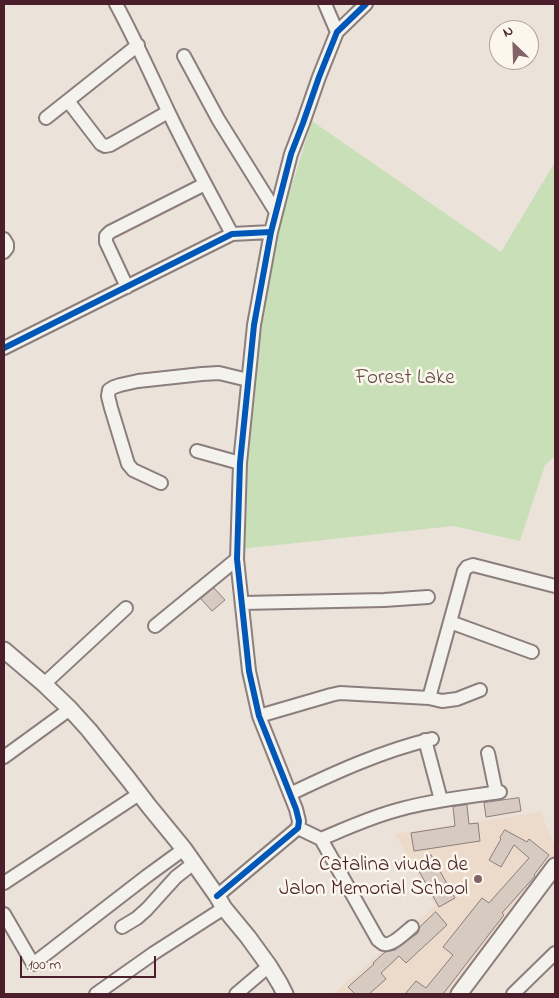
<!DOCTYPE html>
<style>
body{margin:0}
#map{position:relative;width:559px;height:998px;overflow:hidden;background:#ebe2d9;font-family:"Indie Flower",sans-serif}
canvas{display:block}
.frame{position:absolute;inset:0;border:5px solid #4a1f2b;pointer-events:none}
.north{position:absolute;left:489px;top:20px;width:50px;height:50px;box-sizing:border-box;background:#fbf7ec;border:1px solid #b4a19f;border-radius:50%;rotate:336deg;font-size:14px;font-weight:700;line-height:20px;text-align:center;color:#4a1f2b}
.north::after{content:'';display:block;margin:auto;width:18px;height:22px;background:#826368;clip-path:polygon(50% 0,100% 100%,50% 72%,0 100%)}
.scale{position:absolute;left:20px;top:956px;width:136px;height:22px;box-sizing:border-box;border:2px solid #4a1f2b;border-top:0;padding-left:6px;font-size:15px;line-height:18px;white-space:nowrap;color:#4a1f2b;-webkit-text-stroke:4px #fbf7ec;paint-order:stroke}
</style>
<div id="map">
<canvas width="559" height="998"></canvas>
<div class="frame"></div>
<div class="north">N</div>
<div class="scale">100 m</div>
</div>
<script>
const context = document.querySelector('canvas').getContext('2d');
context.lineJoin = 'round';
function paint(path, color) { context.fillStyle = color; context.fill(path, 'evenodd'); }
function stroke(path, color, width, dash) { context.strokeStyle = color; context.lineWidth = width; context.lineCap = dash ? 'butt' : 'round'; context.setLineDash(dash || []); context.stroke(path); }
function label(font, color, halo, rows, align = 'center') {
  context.font = font + ' "Indie Flower",sans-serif'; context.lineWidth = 5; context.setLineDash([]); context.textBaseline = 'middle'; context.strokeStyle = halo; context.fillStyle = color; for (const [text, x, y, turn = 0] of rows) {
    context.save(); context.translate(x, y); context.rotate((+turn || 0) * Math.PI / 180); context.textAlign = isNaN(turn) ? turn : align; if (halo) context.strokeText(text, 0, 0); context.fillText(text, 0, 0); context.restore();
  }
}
paint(new Path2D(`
 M541 812 555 848V853L449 994H333L435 906 395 834Z`), '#ecdaca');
paint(new Path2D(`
 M312 121 501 252 555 162V456L545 465 520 541 453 526 240 549 244 454 274 242Z`), '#c9dfb7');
const building = new Path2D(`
 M214 588 225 600 212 611 201 599Z
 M519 798 521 811 486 817 484 803Z
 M467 805 469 824 478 823 480 841 414 851 411 833 455 826 453 807Z
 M505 830 527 842 529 839 549 855 534 875 535 876 502 913 504 915 443 994H405L416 981 426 988 453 955 443 947 482 898 489 903 529 858 514 845 501 867 489 860 501 839 500 838Z
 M431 855 455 898 439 907 415 864Z
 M436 912 447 925 406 963 399 956 381 973 386 979 369 994H355L348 987 374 964 373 963 385 952 395 950 411 938 418 933 420 927Z`);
paint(building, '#d7cac0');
stroke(building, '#8b7e7d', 1);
const minor = new Path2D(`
 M116 4C135 39 151 75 168 111 188 153 210 193 232 234
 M325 4 337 32
 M184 56 218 119 276 212
 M68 101 101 144 105 146 110 145 168 112
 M46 118 138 45
 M4 239 7 244V248L4 252
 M127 287 106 242V236L110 232 205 184
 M4 348 232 234 271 232
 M197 451 240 463
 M161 483 133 470 128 464 111 408 108 396 109 390 114 387 120 385 138 381 202 374 219 373 248 380
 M242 603 384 600 428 597
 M450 622 532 652
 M155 626 237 559
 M44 684 126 608
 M429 698 464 571 467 567 473 565 555 586
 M259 716 331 695 340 693 429 698 442 701 457 699 480 690
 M425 740 441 800
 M488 753 496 792
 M4 757 70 709
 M290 794C336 772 382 751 432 739
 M298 828 321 839 378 940C380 941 382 944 384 944 392 946 406 932 412 927
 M321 839C347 828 373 816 401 809 433 800 467 797 500 792
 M4 883 139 794
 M217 896 298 828 299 821 296 809 259 716 249 671 237 559 240 463 254 325 271 232 291 154 303 123 319 77 337 32 366 4
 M4 914 33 964 147 876 184 849
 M122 927 137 918 147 909 176 877 194 863
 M96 994 154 953 224 908
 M236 994 269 966
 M513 994 555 953`);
const major = new Path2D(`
 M4 650 44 684 70 709 89 730 129 780 148 805 184 849 217 896 224 908 248 937 269 966 280 984 285 994
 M459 994 555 866`);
stroke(minor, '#8b7e7d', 16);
stroke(major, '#8b7e7d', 19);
stroke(minor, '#f4f2ed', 12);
stroke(major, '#f4f2ed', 15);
stroke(new Path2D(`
 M4 348 232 234 271 232
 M217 896 298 828 299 821 296 809 259 716 249 671 237 559 240 463 254 325 271 232 291 154 303 123 319 77 337 32 366 4`), '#0057b8', 6);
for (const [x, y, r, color] of [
 [478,879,5,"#826368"]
]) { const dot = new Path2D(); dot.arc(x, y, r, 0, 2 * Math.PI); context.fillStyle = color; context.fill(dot); stroke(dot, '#fbf7ec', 2); }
label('21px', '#634e47', '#fbf7ec', [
 ["Forest Lake",405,380]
]);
label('21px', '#4a1f2b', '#fbf7ec', [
 ["Catalina viuda de",468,867],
 ["Jalon Memorial School",468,891]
], 'right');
</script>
